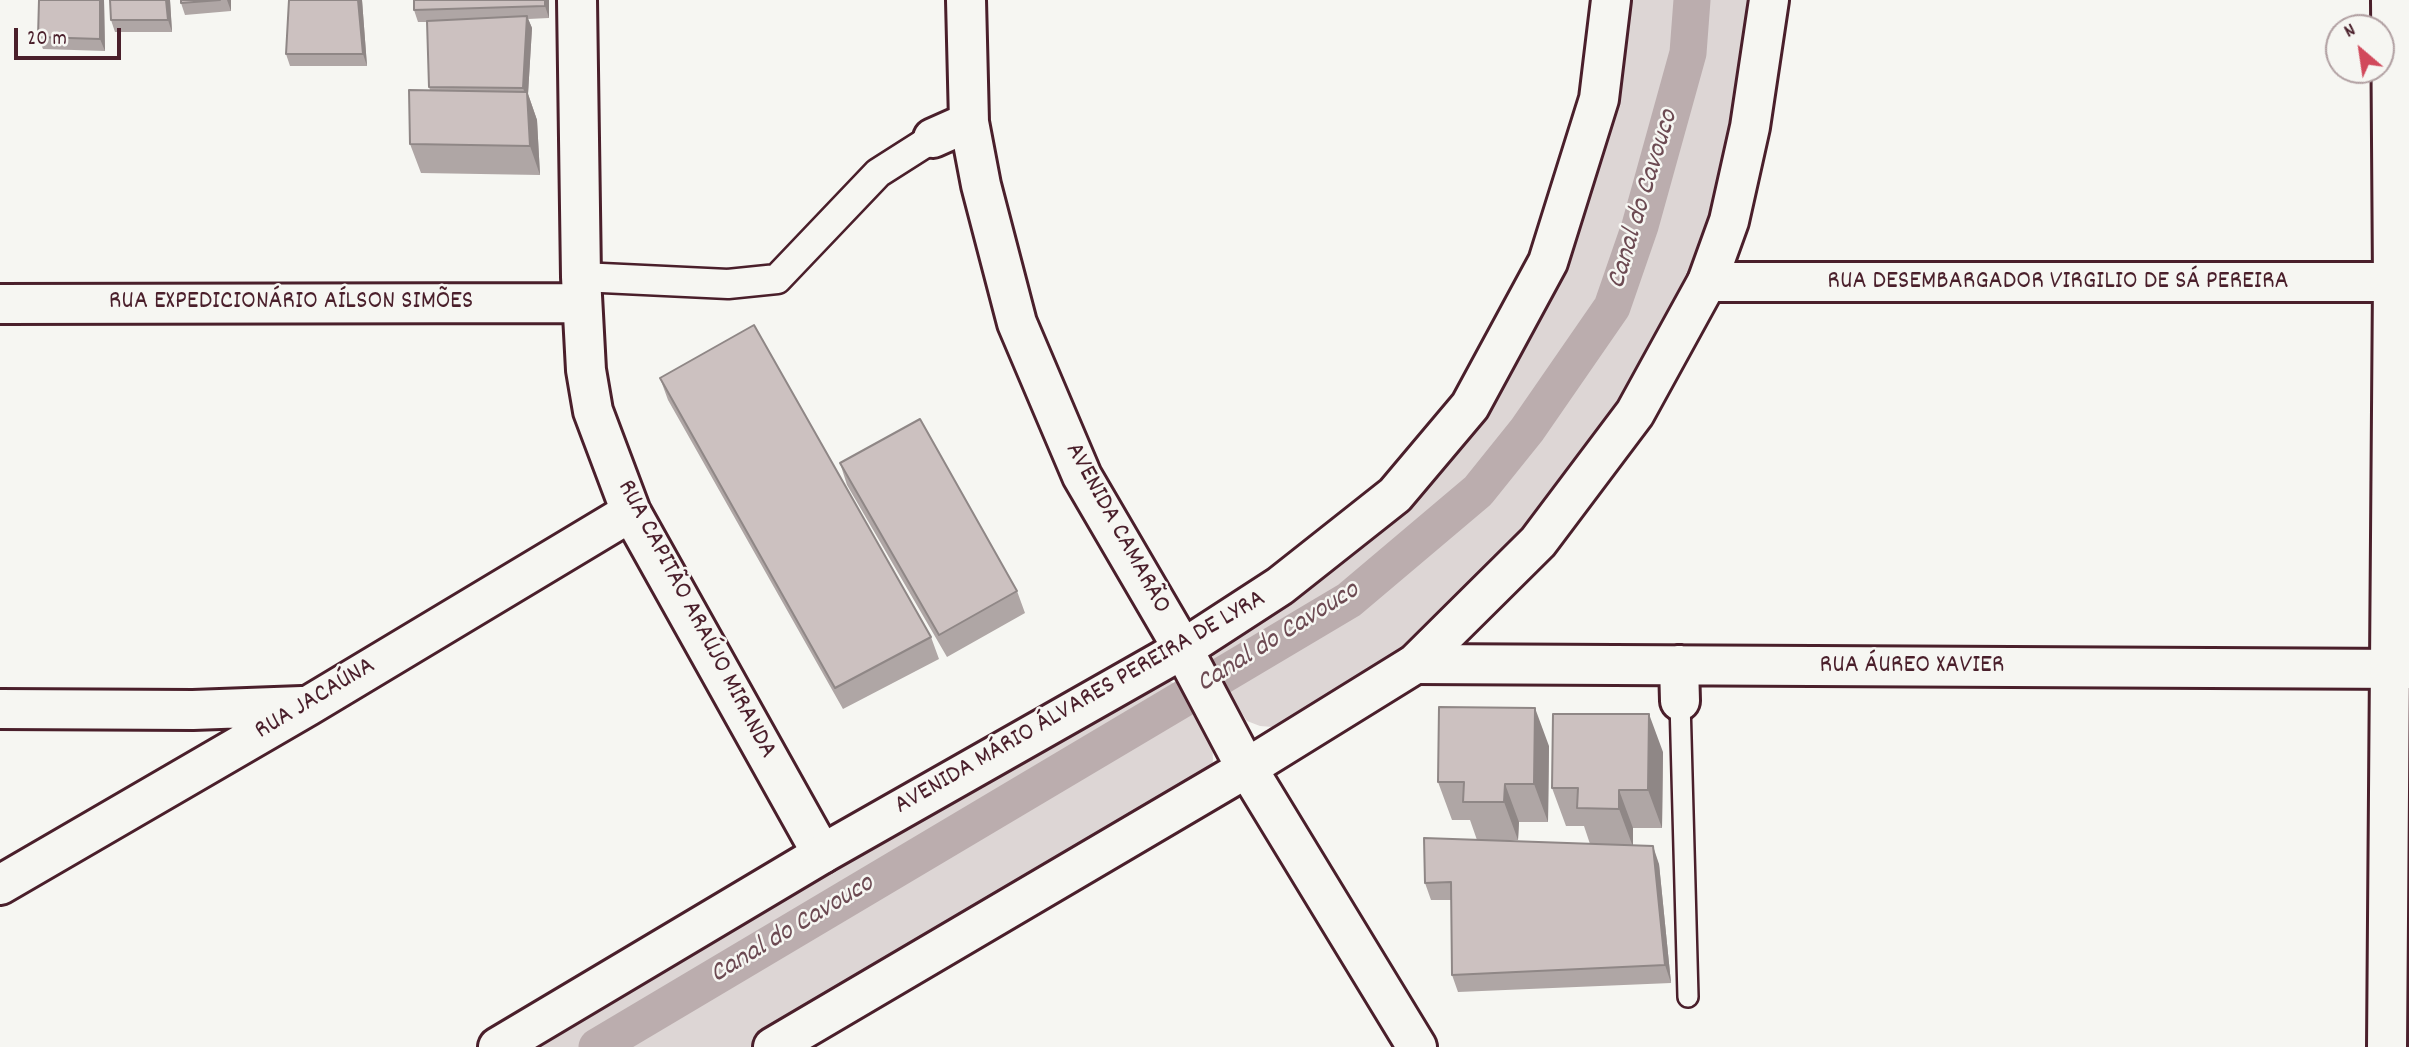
<!DOCTYPE html>
<meta charset="utf-8">
<style>
body{margin:0}
#map{position:relative;width:2409px;height:1047px;overflow:hidden;background:#f6f6f2;font-family:Dekko,sans-serif}
canvas{display:block}
.north{position:absolute;left:2325px;top:14px;width:70px;height:70px;box-sizing:border-box;background:#f6f6f2;border:2px solid #b1a0a2;border-radius:50%;rotate:331deg;font-size:19px;font-weight:700;line-height:28px;text-align:center;color:#4a1f2b}
.north::after{content:'';display:block;margin:auto;width:24px;height:32px;background:#d1495b;clip-path:polygon(50% 0,100% 100%,50% 72%,0 100%)}
.scale{position:absolute;left:14px;top:28px;width:107px;height:32px;box-sizing:border-box;border:4px solid #4a1f2b;border-top:0;padding-left:9px;font-size:21px;line-height:24px;white-space:nowrap;color:#4a1f2b;-webkit-text-stroke:5px #f6f6f2;paint-order:stroke}
</style>
<div id="map">
<canvas width="2409" height="1047"></canvas>
<div class="north">N</div>
<div class="scale">20 m</div>
</div>
<script>
const context = document.querySelector('canvas').getContext('2d');
context.lineJoin = 'round';
function paint(path, color) { context.fillStyle = color; context.fill(path, 'evenodd'); }
function stroke(path, color, width, dash) { context.strokeStyle = color; context.lineWidth = width; context.lineCap = dash ? 'butt' : 'round'; context.setLineDash(dash || []); context.stroke(path); }
function label(font, color, halo, rows, align = 'center') {
  context.font = font + ' Dekko,sans-serif'; context.lineWidth = 5; context.setLineDash([]); context.textBaseline = 'middle'; context.strokeStyle = halo; context.fillStyle = color; for (const [text, x, y, turn = 0] of rows) {
    context.save(); context.translate(x, y); context.rotate((+turn || 0) * Math.PI / 180); context.textAlign = isNaN(turn) ? turn : align; if (halo) context.strokeText(text, 0, 0); context.fillText(text, 0, 0); context.restore();
  }
}
paint(new Path2D(`
 M1617 0H1757L1731 151 1699 248 1658 346 1594 456 1394 666 1285 728 1260 726 1247 721 1213 668 1212 651 1484 396Z
 M1166 679C1197 693 1218 738 1212 771L750 1047H508Z`), '#ddd6d5');
stroke(new Path2D(`
 M597 1047 1349 600 1478 491 1527 430 1612 307 1640 226 1688 53 1692 0`), '#bbadae', 37);
const service = new Path2D(`
 M1680 701 1688 997`);
const pedestrian = new Path2D(`
 M581 277 728 284 777 279 878 173 933 138`);
const minor = new Path2D(`
 M577 0 581 277 586 370 593 411 631 512 822 854
 M966 0 969 122 981 185 1017 323 1082 476 1183 649 1238 753 1417 1047
 M933 138 969 122
 M1707 282H2409
 M0 304 582 303
 M1415 664 2409 669
 M1679 665 1680 701
 M0 709 193 710 302 706
 M0 885 308 706 631 512`);
const tertiary = new Path2D(`
 M498 1047 822 854 1183 649 1280 586 1395 495 1470 406 1548 262 1599 99 1611 0
 M773 1047 1247 768 1415 664 1538 542 1635 413 1707 282 1729 221 1750 127 1769 0
 M2387 1047 2393 282 2391 0`);
stroke(service, '#4a1f2b', 24);
stroke(pedestrian, '#4a1f2b', 33);
stroke(minor, '#4a1f2b', 44);
stroke(tertiary, '#4a1f2b', 44);
stroke(service, '#f6f6f2', 19);
stroke(pedestrian, '#f6f6f2', 28);
stroke(minor, '#f6f6f2', 38);
stroke(tertiary, '#f6f6f2', 38);
paint(new Path2D(`
 M39 0H104L105 51 43 49 38 37Z
 M110 0H170L172 32H115L111 20Z
 M181 0H231V11L185 15 181 3Z
 M289 0H362L367 66H290L286 54Z
 M414 0H549V18L528 19 532 28 528 94 537 120 540 175 421 173 410 144 430 90 429 87 427 22H418L414 10Z
 M660 378 931 637 939 659 843 709 668 400Z
 M840 463 1017 591 1025 613 947 657 847 485Z
 M1549 746 1548 822H1519L1518 840H1477L1470 820H1452L1438 782Z
 M1663 752 1662 828H1633V846L1659 864 1671 983 1458 992 1452 975 1451 900H1431L1425 883 1590 844 1584 826H1566L1552 788Z`), '#afa6a5');
paint(new Path2D(`
 M100 0H104L105 51 100 39Z
 M166 0H170L172 32 168 20Z
 M227 0H231V11Z
 M358 0H362L367 66 363 54Z
 M545 0H549V18L545 6Z
 M527 16 532 28 528 94 537 120 540 175 530 146 527 100 523 88Z
 M1535 708 1549 746 1548 822 1534 784Z
 M1649 714 1663 752 1662 828 1648 790Z
 M1505 784 1519 822 1518 840 1504 802Z
 M1619 790 1633 828V847L1619 809Z
 M1653 846 1659 864 1671 983 1665 965Z`), '#8f8786');
const building = new Path2D(`
 M39 0H100V39L38 37Z
 M110 0H166L168 20H111Z
 M181 0H220L181 3Z
 M289 0H358L363 54H286Z
 M414 0H545V6L414 10Z
 M527 16 523 88 429 87 427 21Z
 M409 90 527 92 530 146 410 144Z
 M754 325 931 637 835 688 660 378Z
 M920 419 1017 591 939 635 840 463Z
 M1439 707 1535 708 1534 784H1505L1504 802H1463L1464 782H1438Z
 M1553 714H1649L1648 790H1619V809L1577 808 1578 788H1552Z
 M1424 838 1653 846 1665 965 1452 975 1451 882 1425 883Z`);
paint(building, '#ccc1c0');
stroke(building, '#8f8786', 2);
label('26px', '#4a1f2b', '#f6f6f2', [
 ["RUA DESEMBARGADOR VIRGILIO DE SÁ PEREIRA",2058,283],
 ["RUA EXPEDICIONÁRIO AÍLSON SIMÕES",291,303],
 ["AVENIDA CAMARÃO",1116,529,61],
 ["RUA CAPITÃO ARAÚJO MIRANDA",695,620,62],
 ["RUA ÁUREO XAVIER",1912,667],
 ["RUA JACAÚNA",316,700,-31],
 ["AVENIDA MÁRIO ÁLVARES PEREIRA DE LYRA",1081,704,-30]
]);
label('italic 28px', '#6c4a52', '#f6f6f2', [
 ["Canal do Cavouco",1645,200,-73],
 ["Canal do Cavouco",1279,639,-32],
 ["Canal do Cavouco",793,931,-31]
]);
</script>
